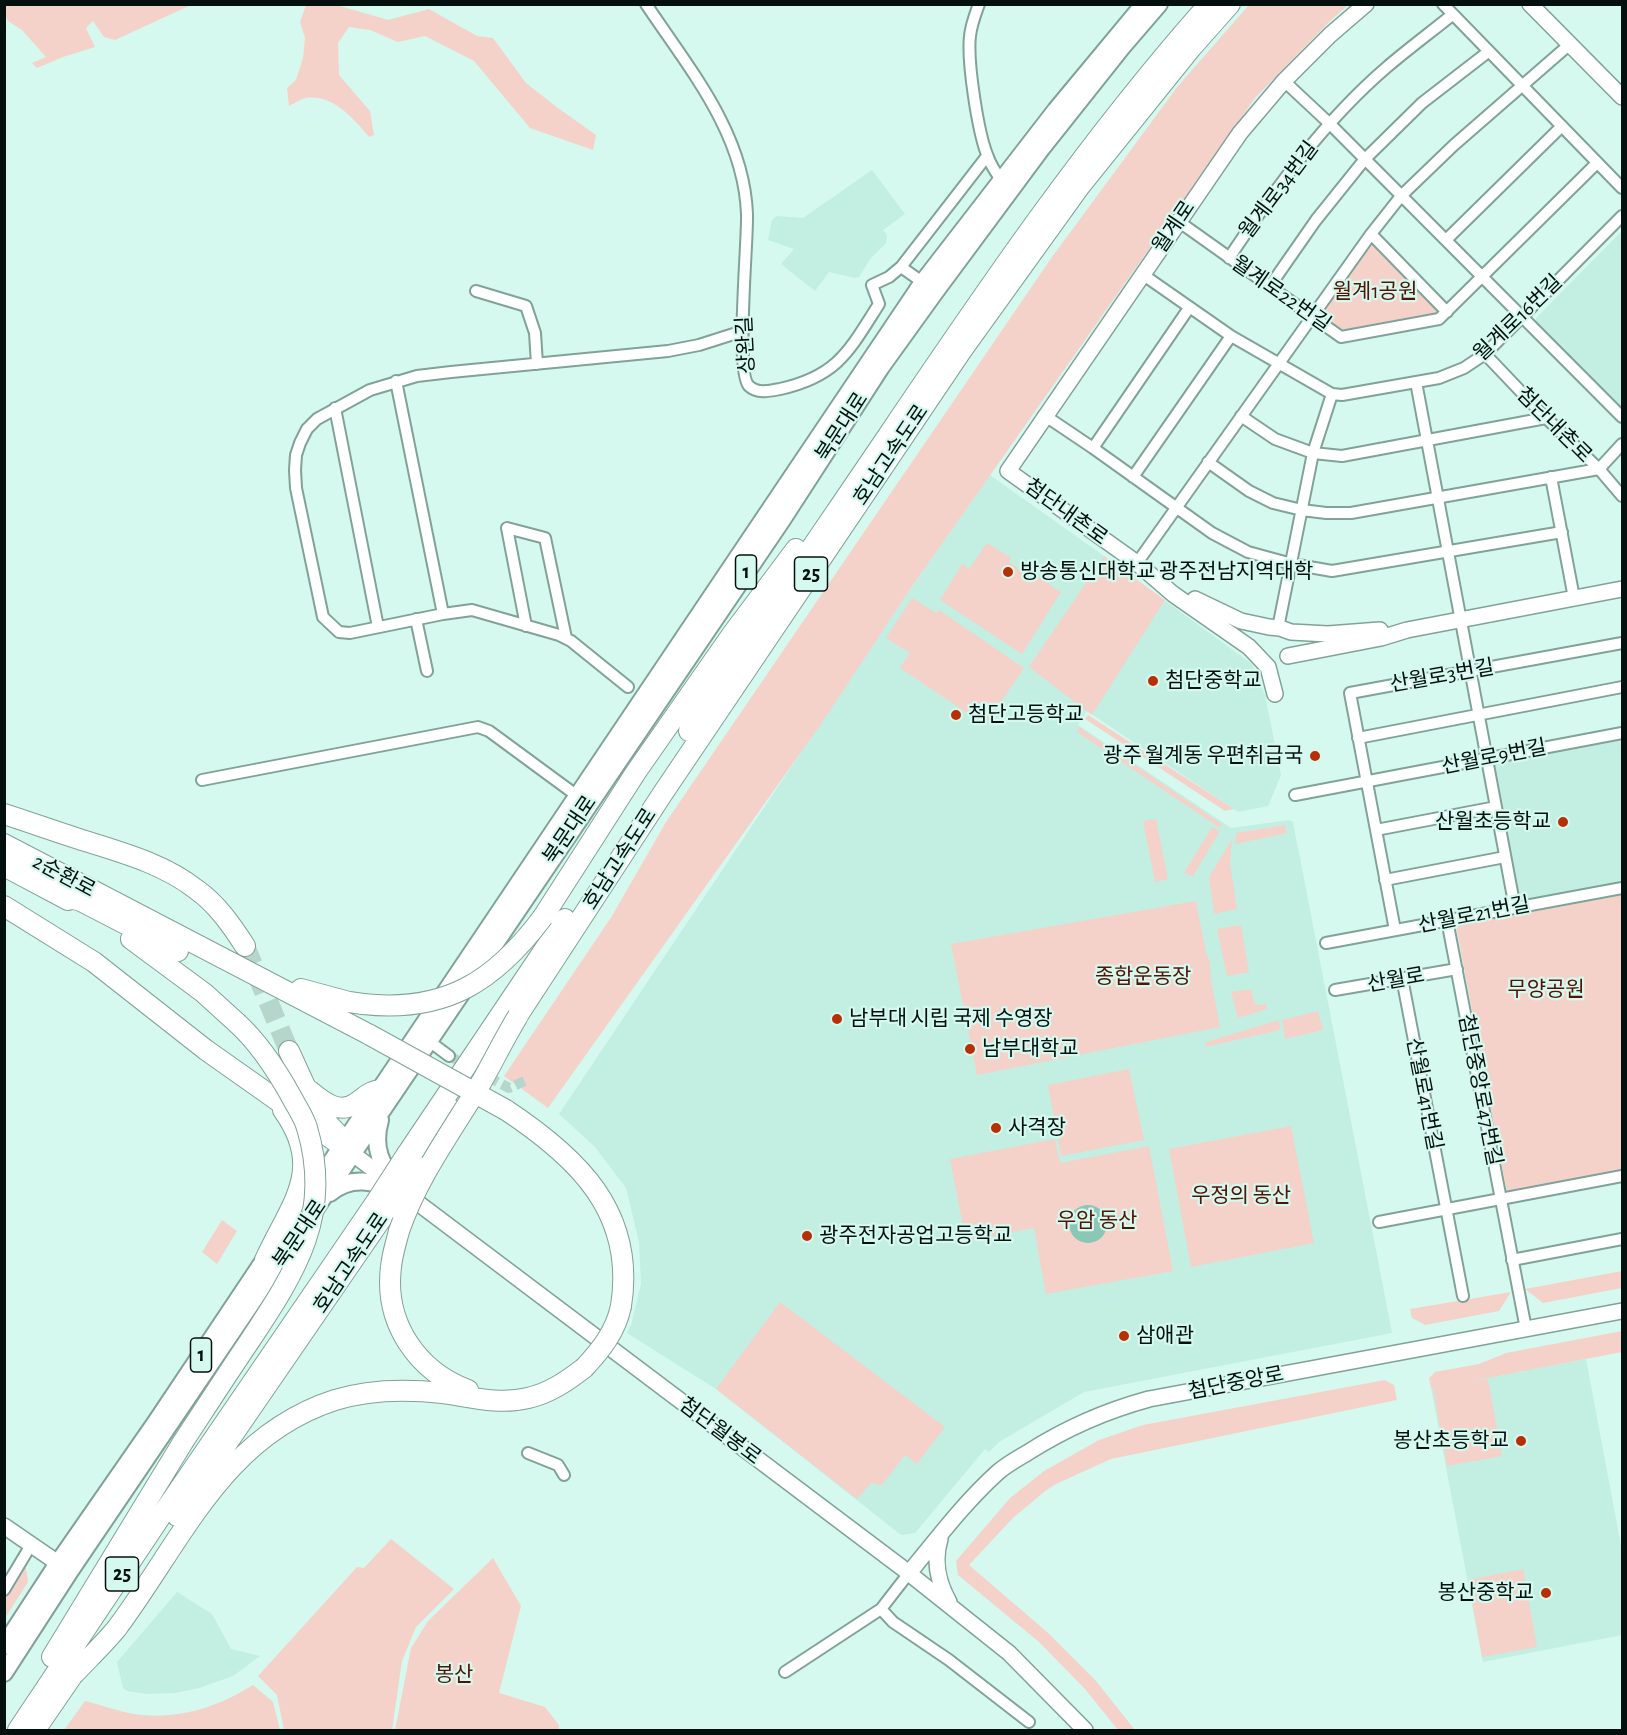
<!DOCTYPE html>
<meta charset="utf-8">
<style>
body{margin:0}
#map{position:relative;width:1627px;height:1735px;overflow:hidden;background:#d5f9ee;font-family:"Alegreya Sans",sans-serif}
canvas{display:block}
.frame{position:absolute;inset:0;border:6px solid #04100d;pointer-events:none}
</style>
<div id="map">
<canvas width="1627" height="1735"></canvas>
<div class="frame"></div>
</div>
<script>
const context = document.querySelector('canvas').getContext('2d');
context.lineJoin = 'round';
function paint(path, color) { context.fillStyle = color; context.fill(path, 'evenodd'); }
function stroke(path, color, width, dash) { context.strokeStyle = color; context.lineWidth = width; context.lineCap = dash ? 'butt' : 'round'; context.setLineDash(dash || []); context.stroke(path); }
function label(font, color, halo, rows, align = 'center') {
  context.font = font + ' "Alegreya Sans","Noto Sans KR",sans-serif'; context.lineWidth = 4.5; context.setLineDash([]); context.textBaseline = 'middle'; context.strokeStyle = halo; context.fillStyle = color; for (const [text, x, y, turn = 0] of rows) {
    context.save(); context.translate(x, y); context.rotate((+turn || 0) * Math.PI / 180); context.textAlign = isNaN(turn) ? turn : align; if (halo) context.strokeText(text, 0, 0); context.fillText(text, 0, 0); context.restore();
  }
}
paint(new Path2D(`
 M872 170 905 214 883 230 887 235 886 243 870 259 859 277 855 278 829 272 815 291 781 264 794 249 768 240 772 220 777 216 803 218Z
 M1622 231V409L1536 322V318Z
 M990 475 1104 556 1252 664 1265 695 1281 775 1268 806 1238 812 1087 711 1078 725 1231 828 1289 820 1293 822 1392 1333 1084 1392 999 1442 989 1452 985 1449 915 1533 901 1535 716 1389 627 1333 631 1325 641 1284 639 1242 626 1188 595 1147 559 1114 911 588Z
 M1622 739V882L1525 901 1517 895 1493 763Z
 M1586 1359 1622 1551V1635L1483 1662 1431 1388Z
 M177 1592 212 1614 231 1649 260 1656 233 1676 199 1688 175 1693 148 1694 127 1691 123 1688 117 1662Z`), '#c2efe2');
paint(new Path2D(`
 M4 5 5 4 191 5 115 40 104 37 93 21 86 28 95 47 63 57 37 68 32 63 46 57 22 30 8 21 5 15Z
 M306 5H337L388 20 429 9 477 36 493 38 526 83 558 108 596 135 593 150 530 128 474 61 425 36 398 42 370 30 349 27 338 43 339 75 370 111 374 135 369 137C354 119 333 94 306 98 300 99 294 104 289 106L287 88 296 80 303 58 305 38 300 22Z
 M1249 5H1348L1329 22 1255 98 911 588 819 727 548 1108 504 1076 612 916 666 822 1052 257 1178 86Z
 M1372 243 1439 312 1436 314 1340 330 1323 318 1322 315Z
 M987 543 1011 558 1009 562 1025 573 1028 570 1061 592 1022 654 940 600 962 564 969 569Z
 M1104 556 1165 600 1092 715 1029 667Z
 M912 598 936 613 939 610 1024 668 985 725 900 668 910 653 886 638Z
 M1088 715 1234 809 1225 811 1085 719Z
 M1079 727 1222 824 1220 828 1077 732Z
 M1156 819 1168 879 1155 882 1143 821Z
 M1285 825 1287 833 1235 844 1236 833Z
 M1212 827 1220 831 1193 876 1184 873Z
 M1232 839 1230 862 1237 909 1214 914 1209 877Z
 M1622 895V1170L1507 1192 1456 926Z
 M1196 901 1206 953 1210 962 1211 980 1220 1027 977 1075 951 944Z
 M1241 925 1249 972 1227 976 1217 929Z
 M1251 989 1255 1005 1266 1004 1267 1009 1238 1018 1231 992Z
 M1318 1011 1323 1030 1285 1039 1282 1020Z
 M1279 1020 1280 1030 1205 1047 1206 1042Z
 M1129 1069 1144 1140 1061 1156 1048 1085Z
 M1291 1126 1314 1243 1191 1267 1169 1149Z
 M1055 1139 1060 1163 1149 1146 1173 1271 1046 1294 1034 1228 966 1241 950 1159Z
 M222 1220 237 1231 217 1264 202 1252Z
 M1622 1271V1288L1543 1303 1525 1289Z
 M1511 1292 1499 1311 1425 1325 1412 1318 1410 1309Z
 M780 1302 945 1427 917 1464 905 1455 882 1485 871 1483 857 1499 716 1389Z
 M1622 1331V1352L1472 1381 1488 1379 1502 1456 1447 1466 1433 1389 1431 1388 1429 1378 1435 1372 1479 1364 1506 1353Z
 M1385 1380 1394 1385 1397 1400 1111 1459 1056 1484 1044 1492 1013 1518 969 1565 1047 1632 1096 1681 1135 1730H1118L1085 1689 1039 1642 958 1575 956 1561 1010 1498 1044 1471 1099 1440 1143 1425Z
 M391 1539 454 1589 416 1627 402 1661 392 1730H284L277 1695 258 1676 357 1567 364 1568Z
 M493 1558 521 1606 499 1693 545 1707 559 1725V1730H395L411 1648 428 1621Z
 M22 1567 26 1568 28 1582 5 1618V1595Z
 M1523 1569 1537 1647 1482 1657 1468 1580Z
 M253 1685 273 1702 280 1730H64L85 1701C101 1705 117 1711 134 1714 178 1720 216 1708 253 1685Z`), '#f5d2c9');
paint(new Path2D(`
 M1069 1224a19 19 0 1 1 38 0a19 19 0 1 1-38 0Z`), '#8bc7b6');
stroke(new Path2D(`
 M449 1056 509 1088 529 1079`), '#b6d6cc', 10, [10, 5]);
stroke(new Path2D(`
 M245 946 289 1051`), '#b6d6cc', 20, [20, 10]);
const street = new Path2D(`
 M646 4C690 70 744 133 747 214 748 241 735 373 749 386 757 394 770 391 780 389 838 376 849 351 879 304L872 285 889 277 901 267 987 156
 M979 4C975 15 971 25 970 36 967 61 978 134 988 157 991 166 996 173 1002 181
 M1443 4 1622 188
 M1284 81 1330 124 1622 417
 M1178 221 1341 337 1439 319 1597 163
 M1371 234 1447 312
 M1446 240 1562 126
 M1229 258C1275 189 1324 121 1387 67 1408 49 1431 32 1452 15
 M901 267 928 286
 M1142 274 1231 336 1332 394 1342 395 1439 378 1464 368 1485 354 1622 216
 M1270 286 1316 220 1365 159 1422 103 1488 52
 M476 291 526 306 535 333 537 364
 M1485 354 1546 418 1599 469 1622 496
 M396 381 443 614
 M1416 382 1515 908
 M335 408 378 627
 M1044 415 1093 448 1212 533 1248 552 1292 564 1332 571 1562 532
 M1241 416 1275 439 1313 453 1342 456 1546 418
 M1093 448 1189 308
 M1208 462 1249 491 1273 503 1302 510 1326 513H1351L1599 469 1622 444
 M1133 477 1231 336
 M1551 477 1574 598
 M1137 563 1371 234 1401 196 1454 145 1570 44
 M416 619 427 671
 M526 626 507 528 545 538 566 638
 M1278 628 1313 453 1332 394
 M628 687 571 641 559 635 472 610 443 614 350 633 339 632 323 617 296 488 295 470 296 455 300 443 307 429 317 419 370 390 417 376 451 372 668 351 699 345 743 331
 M1358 738 1622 687
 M202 780 478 727 489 731 576 795
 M1295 795 1622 733
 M1376 830 1496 807
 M1385 880 1505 857
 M1447 920 1526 1329
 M1395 930 1350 693 1622 643
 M1326 943 1622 888
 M1402 978 1463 1296
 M1335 990 1457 969
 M429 1041 449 1056
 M1379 1222 1622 1176
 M1512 1260 1622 1239
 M528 1453 558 1465 564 1475
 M4 1590 31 1545
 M881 1609 893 1622 949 1660 1029 1722
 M785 1672 881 1609 909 1573`);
const secondary = new Path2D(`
 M1530 4 1622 97
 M1195 599 1241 621 1269 627 1280 628 1291 632 1328 634 1380 630
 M1288 656 1381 638 1407 630 1622 589
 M1275 694 1268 667 1249 647 1173 594 1137 563 1008 471 1240 133 1284 81 1330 35 1366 4
 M345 1148 901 1567 1009 1653 1085 1730
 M4 1526 68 1570
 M940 1539C933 1562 938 1582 949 1602
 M909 1573C937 1539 964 1503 997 1473 1006 1465 1017 1459 1027 1453 1066 1428 1105 1411 1149 1399L1622 1311`);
const primary = new Path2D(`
 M380 1120C372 1148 381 1165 399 1187
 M313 1189 923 282 1056 110 1144 4
 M330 1193C351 1175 374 1181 398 1191
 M4 1646 58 1563 156 1422 271 1250
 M4 1673 70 1571 782 520 881 367 935 292 1041 149 1122 47 1159 4`);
const highway = new Path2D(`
 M689 731C754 631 822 533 889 434 989 286 1090 138 1209 4
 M4 814C29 822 54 831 79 839 120 852 163 863 197 890 217 904 232 926 245 946
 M4 844 370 1035
 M4 866 68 900
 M59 895 81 901 178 951
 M4 906 94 962 206 1050 342 1146
 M543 917 636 772 733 633 796 549
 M131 939 204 993 237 1023
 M301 989 349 1002 363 1004
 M509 1029 663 793 962 350 1080 186 1191 48 1230 4
 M289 1051C303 1080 313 1111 337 1133
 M310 1091C323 1102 340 1115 356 1103 367 1096 367 1092 381 1090
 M506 1110C577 1157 636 1212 621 1306
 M407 1154 565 919
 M418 1163 453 1110
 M399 1231C396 1243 392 1255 391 1267 384 1323 417 1371 468 1390
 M265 1260C291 1203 326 1170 283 1110
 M177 1516 388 1209
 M52 1657 183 1442
 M74 1674C88 1659 104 1644 117 1628 182 1541 223 1436 335 1400 370 1389 407 1389 443 1393 471 1397 500 1405 528 1398 550 1393 567 1381 584 1368
 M18 1730 161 1516 376 1202
 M35 1730 81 1663`);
stroke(street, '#81a298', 14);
stroke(secondary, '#81a298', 18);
stroke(primary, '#81a298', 20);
stroke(highway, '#81a298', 22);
stroke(street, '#fff', 10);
stroke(secondary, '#fff', 15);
stroke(primary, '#fff', 16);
stroke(highway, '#fff', 20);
const highwayBridge = new Path2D(`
 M363 1004C446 1013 495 981 543 917
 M370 1035 506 1110
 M376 1202 407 1154
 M388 1209 416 1166
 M399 1231C418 1176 452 1131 482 1081 494 1060 505 1037 518 1016
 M584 1368C601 1350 616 1331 621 1306
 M183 1442C206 1407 228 1373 251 1339 296 1271 333 1214 307 1128 304 1117 296 1106 291 1096 276 1069 259 1043 237 1023`);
stroke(highwayBridge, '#81a298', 22, []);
stroke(highwayBridge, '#fff', 20);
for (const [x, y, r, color] of [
 [1008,572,6,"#b92f05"],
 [1153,681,6,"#b92f05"],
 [956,715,6,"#b92f05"],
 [1315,756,6,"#b92f05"],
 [1563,822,6,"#b92f05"],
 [837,1019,6,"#b92f05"],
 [970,1049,6,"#b92f05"],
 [996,1128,6,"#b92f05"],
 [807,1236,6,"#b92f05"],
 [1124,1336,6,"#b92f05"],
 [1521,1441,6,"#b92f05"],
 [1546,1593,6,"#b92f05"]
]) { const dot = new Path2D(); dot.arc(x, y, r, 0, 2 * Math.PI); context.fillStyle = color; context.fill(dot); stroke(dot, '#d5f9ee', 2); }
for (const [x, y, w] of [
 [746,572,21],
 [811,574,33],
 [201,1355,21],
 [122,1574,33]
]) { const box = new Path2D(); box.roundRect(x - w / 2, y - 17, w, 34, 4.5); context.fillStyle = '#d5f9ee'; context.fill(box); stroke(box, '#04100d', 1.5); }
label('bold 20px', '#04100d', null, [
 ["1",746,572],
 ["25",811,574],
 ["1",201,1355],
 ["25",122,1574]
]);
label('21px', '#04100d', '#d5f9ee', [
 ["월계로34번길",1279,190,-53],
 ["월계로",1174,227,-56],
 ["월계로22번길",1281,294,35],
 ["월계로16번길",1518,318,-44],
 ["상완길",746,345,-93],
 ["첨단내촌로",1554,425,45],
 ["북문대로",842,427,-57],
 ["호남고속도로",891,455,-56],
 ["첨단내촌로",1066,512,36],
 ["산월로3번길",1442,676,-10],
 ["산월로9번길",1494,757,-11],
 ["북문대로",570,830,-56],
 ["호남고속도로",620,859,-57],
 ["2순환로",64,876,28],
 ["산월로21번길",1474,915,-11],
 ["산월로",1396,980,-10],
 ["첨단중앙로47번길",1480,1090,79],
 ["산월로41번길",1424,1094,79],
 ["북문대로",300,1234,-56],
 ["호남고속도로",351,1263,-56],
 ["첨단중앙로",1236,1383,-11],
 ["첨단월봉로",720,1431,37]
]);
label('21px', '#521304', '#d5f9ee', [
 ["월계1공원",1375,292],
 ["종합운동장",1143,977],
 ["무양공원",1546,990],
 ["우정의 동산",1241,1196],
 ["우암 동산",1097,1221],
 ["봉산",454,1675]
]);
label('21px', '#04100d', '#d5f9ee', [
 ["방송통신대학교 광주전남지역대학",1020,572],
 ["첨단중학교",1165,681],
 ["첨단고등학교",968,715],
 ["광주 월계동 우편취급국",1303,756,"right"],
 ["산월초등학교",1551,822,"right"],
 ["남부대 시립 국제 수영장",849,1019],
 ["남부대학교",982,1049],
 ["사격장",1008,1128],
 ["광주전자공업고등학교",819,1236],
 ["삼애관",1136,1336],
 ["봉산초등학교",1509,1441,"right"],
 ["봉산중학교",1534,1593,"right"]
], 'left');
</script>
